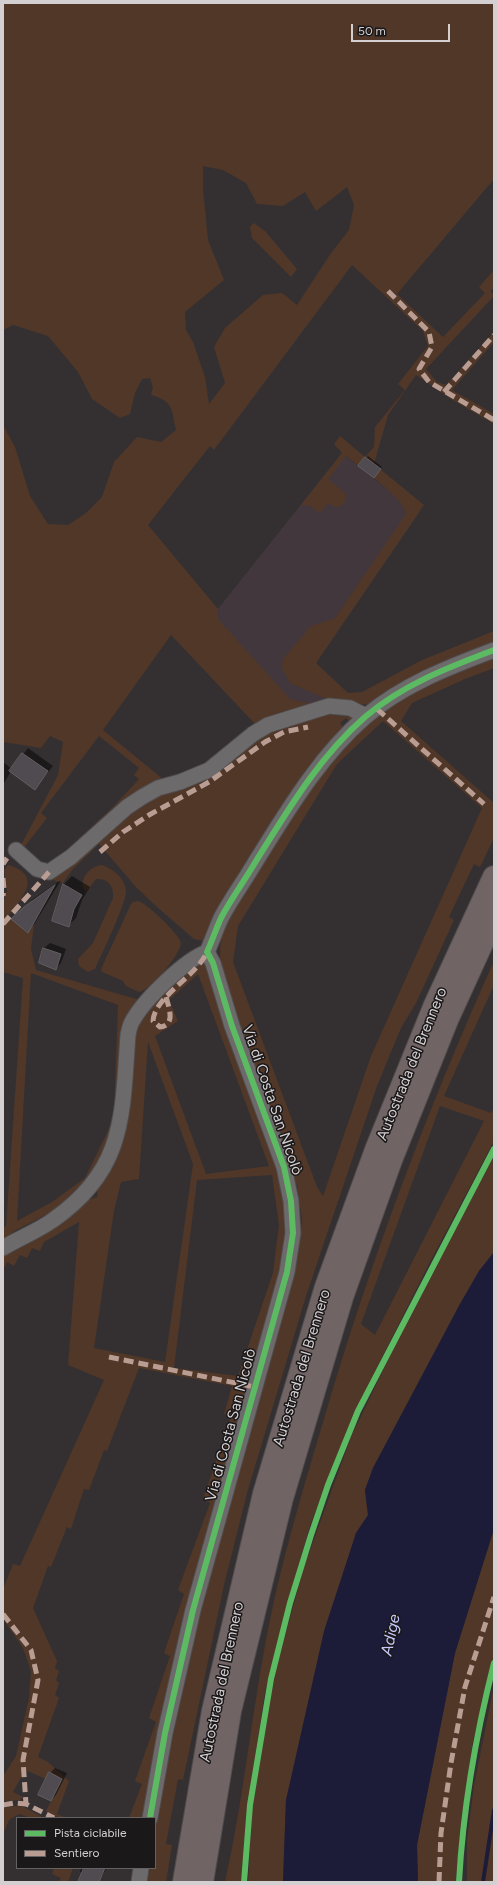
<!DOCTYPE html>
<meta charset="utf-8">
<style>
body{margin:0}
#map{position:relative;width:497px;height:1885px;overflow:hidden;background:#343032;font-family:Figtree,sans-serif}
canvas{display:block}
.frame{position:absolute;inset:0;border:4px solid #d4d0d2;pointer-events:none}
.legend{position:absolute;left:16px;top:1817px;width:140px;height:52px;box-sizing:border-box;background:#1b181a;border:1px solid #656264;margin:0;padding:5px 7px;list-style:none;font-size:12px;color:#d4d0d2}
.legend li{display:flex;align-items:center;gap:8px;height:20px}
.legend b{width:20px;border:1px solid #656264}
.scale{position:absolute;left:351px;top:24px;width:99px;height:18px;box-sizing:border-box;border:2px solid #d4d0d2;border-top:0;padding-left:5px;font-size:12px;line-height:14px;white-space:nowrap;color:#d4d0d2;-webkit-text-stroke:3px #1b181a;paint-order:stroke}
</style>
<div id="map">
<canvas width="497" height="1885"></canvas>
<div class="frame"></div>
<ul class="legend">
<li><b style="height:5px;background:#5cba63"></b>Pista ciclabile</li>
<li><b style="height:5px;background:#b99d93"></b>Sentiero</li>
</ul>
<div class="scale">50 m</div>
</div>
<script>
const context = document.querySelector('canvas').getContext('2d');
context.lineJoin = 'round';
function paint(path, color) { context.fillStyle = color; context.fill(path, 'evenodd'); }
function stroke(path, color, width, dash) { context.strokeStyle = color; context.lineWidth = width; context.lineCap = dash ? 'butt' : 'round'; context.setLineDash(dash || []); context.stroke(path); }
function label(font, color, halo, rows, align = 'center') {
  context.font = font + ' Figtree,sans-serif'; context.lineWidth = 3; context.setLineDash([]); context.textBaseline = 'middle'; context.strokeStyle = halo; context.fillStyle = color; for (const [text, x, y, turn = 0] of rows) {
    context.save(); context.translate(x, y); context.rotate((+turn || 0) * Math.PI / 180); context.textAlign = isNaN(turn) ? turn : align; if (halo) context.strokeText(text, 0, 0); context.fillText(text, 0, 0); context.restore();
  }
}
paint(new Path2D(`
 M342 453 418 514 316 663 331 701 280 717 206 624Z`), '#42373d');
paint(new Path2D(`
 M3 3H494V179L397 294 443 337 485 293 479 287 494 270V287L491 291 494 296 426 369 437 382 446 385 494 332V342L452 390 494 414V424L451 399 416 375 388 415 374 464 424 505 316 663 348 693 362 692 422 660 494 631V646L370 705 331 701 290 683 282 668 283 659 311 626 335 618 406 514C404 498 359 467 346 456L328 479 346 494C346 507 337 510 328 503L320 513 309 505 300 506 342 453 334 444 340 436 365 457 374 447 375 427 405 390 398 384 428 346 423 331 352 265 214 450 210 446 148 525 218 609V619L290 699 319 706 257 726 171 635 103 730 164 780 49 867 114 806 139 779 134 775 139 768 99 736 41 813 47 818 22 850 20 847 58 775 63 742 50 736 41 748 3 742V425L15 447 30 496 48 524 68 525 86 513 102 497 114 462 137 437 161 442 176 430C171 408 174 402 151 395L153 387 150 378 142 379 135 393 130 414 120 418 92 399 78 372 48 336 13 325 3 330ZM203 166 223 170 246 183 257 204 283 206 305 192 316 211 347 187 354 205 349 230 331 253 297 305 282 293 263 295 225 328 214 347 225 383 209 404 205 377 193 342 186 330 185 312 224 280 208 240 203 189Z
 M254 223 265 231 297 269 291 277 252 238 250 227Z
 M494 657V668L465 679 412 703 401 721 494 803V838L480 867 474 864 449 917 454 920 416 1003 401 1028 377 1086 306 1296 247 1493 224 1585 183 1780 178 1779 166 1844 172 1845 166 1882H144L146 1868H155V1818L205 1591 296 1266 302 1219 297 1185 223 981C219 962 219 947 223 928L283 828 333 757 374 719 406 695 428 683ZM383 721 482 808 371 1056 323 1196 317 1187 233 962 238 926 337 764Z
 M324 714 353 717 354 722 349 721 346 718 340 723 344 729 220 906 203 941 194 939 157 907 136 887 99 844 73 869 63 883 53 880 57 874 119 819 269 730Z
 M8 865C44 875 22 899 8 916L27 932 34 924 31 949 36 970 143 1001 117 1118 100 1168 65 1205 16 1230 3 1240V1228L6 1226 23 978 3 972V903L7 890 4 870ZM31 973 118 1005 114 1114 107 1133 85 1178 52 1202 17 1221Z
 M102 865C113 869 125 878 126 891 127 901 101 956 95 969L88 972 79 966 78 959 93 943 113 898C114 886 108 878 96 879L86 892 83 888C81 876 90 867 102 865Z
 M138 901C148 904 179 934 181 943 180 955 151 990 139 992L126 986 123 981 102 972 101 969 131 904 133 902Z
 M200 959 206 966 284 1181 288 1240 144 1818H129L142 1784 135 1781 156 1722 149 1718 170 1656 164 1653 184 1594 178 1590 210 1503 203 1499 231 1417 224 1414 232 1386 139 1368 107 1451 104 1450 89 1490 84 1489 71 1529 67 1527 51 1567 48 1566 33 1608 57 1661 55 1668 59 1671 56 1680 59 1683 55 1695 59 1698 38 1757 48 1762 69 1781 57 1814 66 1818H60L46 1811 62 1779 49 1772 46 1779 25 1770 13 1792 23 1797 20 1800 3 1801V1776L16 1756 29 1698 31 1671 23 1648 3 1619V1589L13 1564 20 1566 104 1380 68 1365 79 1222 44 1242 40 1251 32 1248 27 1258 20 1255 14 1266 7 1262 3 1270V1253L88 1197 91 1199 97 1197 98 1188 109 1170 131 1039 140 1016ZM198 974 269 1166 206 1174 155 1036 178 1021 169 1000ZM148 1042 193 1164 165 1362 94 1348 114 1211 121 1182 139 1179ZM272 1175 279 1225 273 1273 238 1376 174 1368 197 1180Z
 M494 961V985L444 1096 491 1113 494 1108V1141L430 1262 357 1407 324 1488 310 1526 288 1601 265 1692 247 1811 241 1882H225C246 1789 253 1694 274 1601 288 1539 306 1479 324 1419 370 1262 427 1110 494 961ZM440 1106 484 1121 375 1335 361 1324Z
 M494 1156V1252L479 1271 460 1304 373 1468 365 1490 368 1515 356 1533 286 1800 283 1882H248L252 1810 271 1696 278 1662 304 1567 351 1437 389 1358Z
 M494 1529V1654L473 1741 460 1831 456 1882H418L417 1845 455 1653Z
 M494 1685V1882H467V1840L474 1786Z
 M15 1806 24 1807 44 1818H31L19 1814 9 1820 3 1834V1808Z
 M54 1868H73L68 1882H59L61 1878 52 1874Z`), '#503728');
paint(new Path2D(`
 M494 1252V1529L455 1653 417 1845 418 1882H283L286 1800 324 1631 356 1533 368 1515 365 1490 373 1468 460 1304 479 1271Z`), '#1c1c38');
paint(new Path2D(`
 M368 456 382 467 376 474 366 458Z
 M28 748 53 766 35 788 11 771 3 785V762L12 769Z
 M72 876 90 887 82 900 76 918 68 926 53 920 64 884Z
 M61 880 35 923 28 931 13 919 33 899Z
 M50 943 66 949 61 963 56 969 40 963 44 948Z
 M55 1768 67 1773 56 1795 51 1800 50 1773Z
 M81 1868H107L98 1882H79L83 1873 80 1872Z`), '#0007');
stroke(new Path2D(`
 M483 1882 494 1810`), '#1c1c38', 4);
const building = new Path2D(`
 M365 457 381 469 374 478 358 466Z
 M22 753 48 771 35 790 9 771Z
 M63 884 82 895 74 909 69 927 52 921Z
 M55 885 28 933 11 919 24 907Z
 M43 948 61 954 56 970 39 963Z
 M49 1772 62 1779 51 1801 38 1795Z
 M84 1868H105L99 1882H78Z`);
paint(building, '#504b50');
stroke(building, '#615e60', 1);
const minor = new Path2D(`
 M16 850 37 869 49 872 71 857 127 807 142 797 158 788 180 782 209 770 253 734 268 725 329 706 350 708 366 716
 M3 1248C19 1238 38 1231 53 1220 126 1169 122 1115 128 1035 129 1030 130 1024 133 1020 145 999 185 960 207 952
 M150 1818 165 1733 193 1610 287 1272 293 1233 291 1201 284 1167 232 1026 213 963 207 952C212 941 216 929 221 918 231 899 245 880 256 861 288 810 319 757 365 717 402 685 449 667 494 650
 M139 1882 141 1868`);
const motorway = new Path2D(`
 M184 1882 213 1711 264 1494 326 1287 376 1150 435 1005 494 877
 M202 1882 230 1711 282 1498 342 1297 391 1160 447 1020 494 917`);
stroke(minor, '#504d4f', 17);
stroke(motorway, '#504d4f', 24);
stroke(minor, '#6d6a6b', 15);
stroke(motorway, '#716465', 22);
stroke(new Path2D(`
 M388 291 429 332 432 347 419 369 429 382 494 420
 M444 392 494 335
 M377 709 484 804
 M100 852 123 832 149 815 209 782 265 742 284 732 308 727
 M3 864 7 858
 M3 878 4 889 3 896
 M3 924 49 872
 M166 997C169 1008 176 1025 160 1027L153 1021C154 997 197 976 207 952
 M109 1357 255 1387
 M3 1614 31 1650 38 1680 23 1760 26 1804 54 1818
 M3 1805 14 1803 26 1804
 M439 1882 441 1833 451 1763 465 1687 494 1597`), '#b99d93', 5, [10, 5]);
stroke(new Path2D(`
 M150 1818 165 1733 193 1610 287 1272 293 1233 291 1201 284 1167 232 1026 213 963 207 952C212 941 216 929 221 918 231 899 245 880 256 861 288 810 319 757 365 717 402 685 449 667 494 650
 M244 1882 250 1805 271 1679 290 1603 311 1535 328 1485 358 1411 494 1149
 M459 1882C463 1809 476 1734 494 1663`), '#5cba63', 6);
label('15px', '#d4d0d2', '#1b181a', [
 ["Autostrada del Brennero",412,1064,-68],
 ["Via di Costa San Nicolò",272,1100,71],
 ["Autostrada del Brennero",302,1368,-73],
 ["Via di Costa San Nicolò",231,1425,-75],
 ["Autostrada del Brennero",222,1682,-78]
]);
label('italic 16px', '#c4c8fa', '#1b181a', [
 ["Adige",391,1635,-78]
]);
</script>
